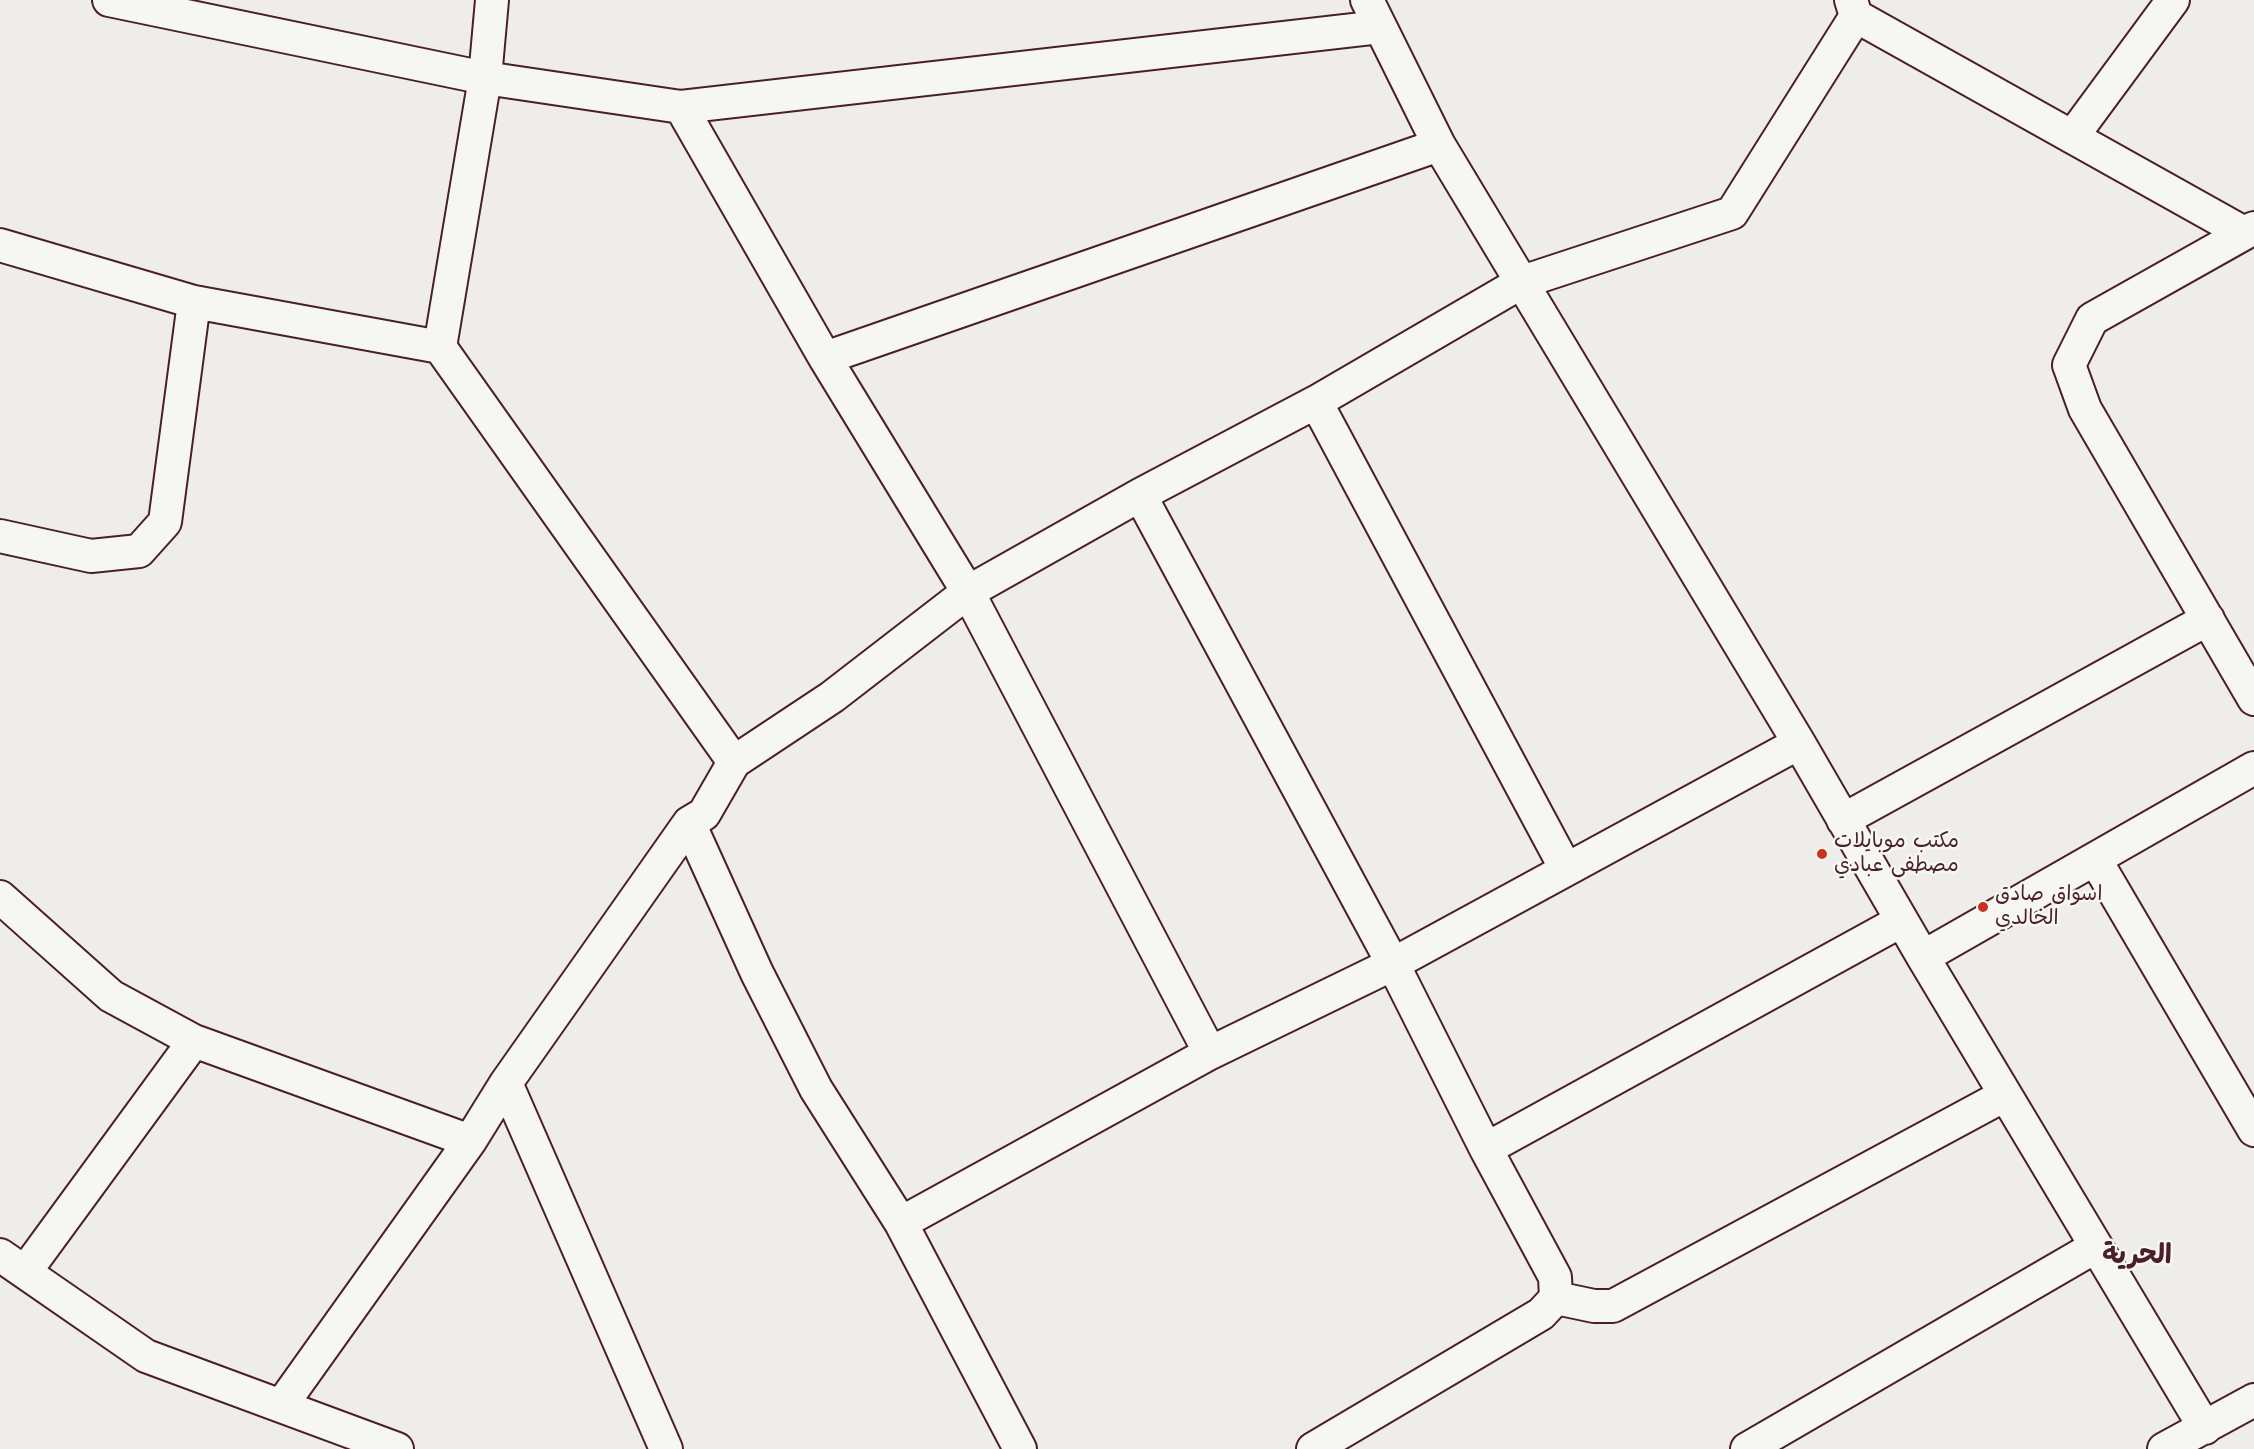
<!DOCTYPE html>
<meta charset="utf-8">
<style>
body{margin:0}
canvas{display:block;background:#efedea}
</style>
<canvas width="2254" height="1449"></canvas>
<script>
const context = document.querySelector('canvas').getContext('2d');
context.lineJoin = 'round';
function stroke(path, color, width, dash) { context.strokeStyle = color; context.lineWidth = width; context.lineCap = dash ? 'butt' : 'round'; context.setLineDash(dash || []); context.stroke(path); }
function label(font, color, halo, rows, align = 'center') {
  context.font = font + ' "Shantell Sans","Playpen Sans Arabic",sans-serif'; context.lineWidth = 5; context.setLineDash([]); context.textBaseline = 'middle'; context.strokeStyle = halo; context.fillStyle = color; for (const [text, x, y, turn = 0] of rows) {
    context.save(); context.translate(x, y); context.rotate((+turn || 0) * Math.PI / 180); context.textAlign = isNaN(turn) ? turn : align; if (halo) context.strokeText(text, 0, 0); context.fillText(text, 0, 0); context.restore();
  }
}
const minor = new Path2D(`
 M109 0 485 78 681 107 1380 27
 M1367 0 1439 145 1799 743 1923 957 2205 1428
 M1851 0 1856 16 2244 233
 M681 107 825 358 968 592 1210 1053
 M2072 137 2173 0
 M2254 228 2092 319 2069 365 2085 409 2254 699
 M0 245 194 302 440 347 734 762 704 814 689 823 506 1083 470 1141 281 1406
 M440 347 485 78 492 0
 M825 358 1439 145
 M1316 402 1566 869
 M1140 495 1393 964 1486 1149 1555 1277 1556 1298 1541 1314 1313 1449
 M0 536 91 556 139 551 165 522 194 302
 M734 762 832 697 968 592 1140 495 1316 402 1522 282 1732 213 1856 16
 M1843 820 2208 619
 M689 823 757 973 816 1089 901 1223 1020 1449
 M2095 859 2254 1130
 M0 897 111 996 194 1041 470 1141
 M1923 957 2254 768
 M506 1083 666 1449
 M1486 1149 1901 921
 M901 1223 1210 1053 1393 964 1799 743
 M0 1255 146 1356 397 1449
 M25 1272 194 1041
 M1556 1298 1594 1306H1613L2005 1095
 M1747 1449 2095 1247
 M2164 1449 2254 1400`);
stroke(minor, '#4a1f2b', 36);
stroke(minor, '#f6f6f2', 32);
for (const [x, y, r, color] of [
 [1822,854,6,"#c8321e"],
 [1983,907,6,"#c8321e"]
]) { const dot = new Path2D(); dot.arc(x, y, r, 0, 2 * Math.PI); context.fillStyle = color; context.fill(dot); stroke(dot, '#f6f6f2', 2); }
label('21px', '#4a1f2b', '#f6f6f2', [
 ["مكتب موبايلات",1834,842],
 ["مصطفى عبادي",1834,866],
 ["اسواق صادق",1995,895],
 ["الخالدي",1995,919]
], 'left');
label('bold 27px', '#4a1f2b', '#f6f6f2', [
 ["الحرية",2137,1256]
]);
</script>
